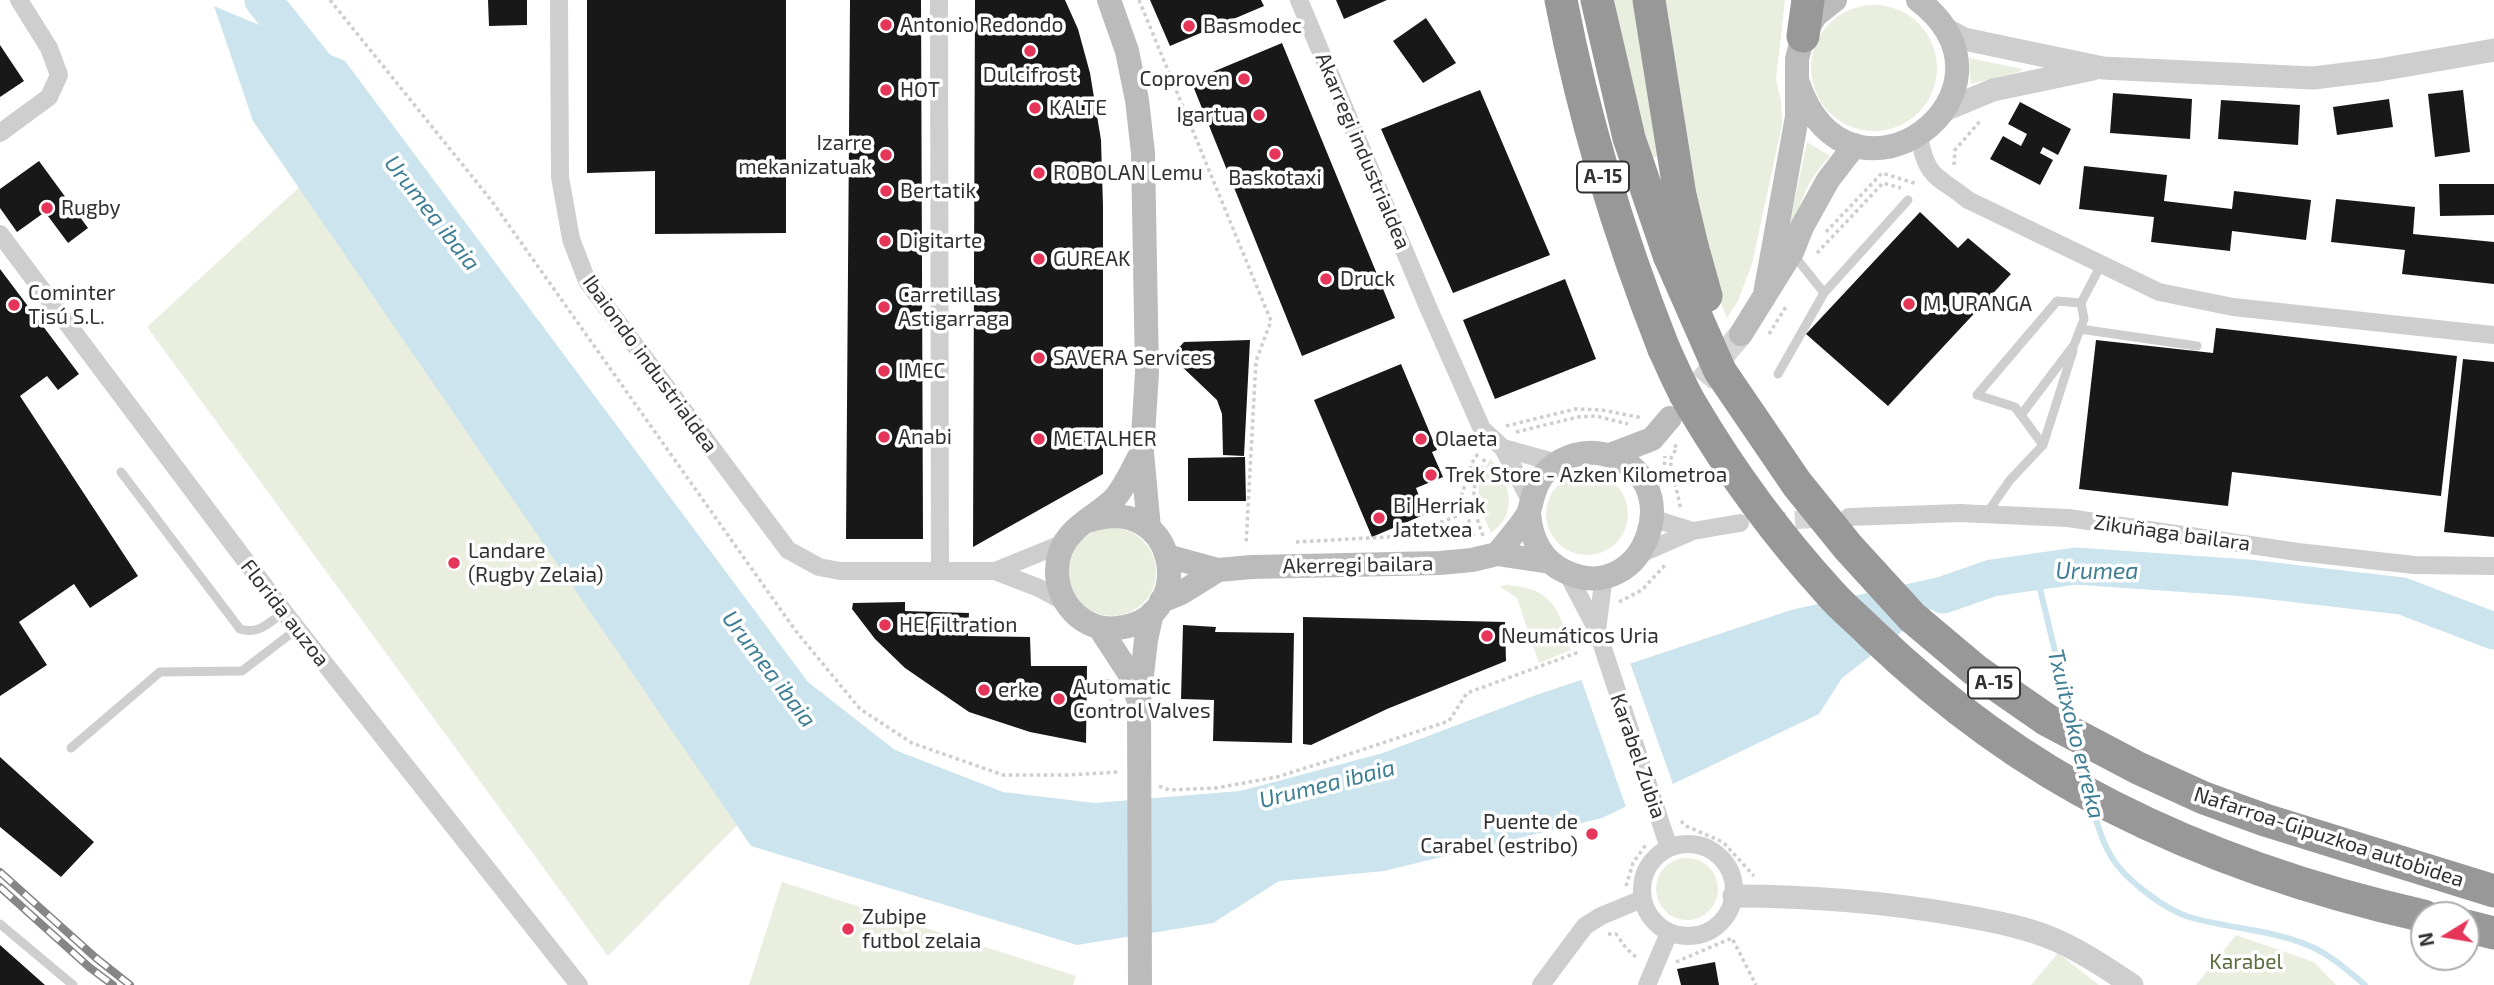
<!DOCTYPE html>
<meta charset="utf-8">
<style>
body{margin:0}
#map{position:relative;width:2494px;height:985px;overflow:hidden;background:#fff;font-family:"Exo 2",sans-serif}
canvas{display:block}
.north{position:absolute;left:2410px;top:901px;width:70px;height:70px;box-sizing:border-box;background:#fff;border:2px solid #adadad;border-radius:50%;rotate:259deg;font-size:19px;font-weight:700;line-height:28px;text-align:center;color:#313131}
.north::after{content:'';display:block;margin:auto;width:24px;height:32px;background:#e53559;clip-path:polygon(50% 0,100% 100%,50% 72%,0 100%)}
</style>
<div id="map">
<canvas width="2494" height="985"></canvas>
<div class="north">N</div>
</div>
<script>
const context = document.querySelector('canvas').getContext('2d');
context.lineJoin = 'round';
function paint(path, color) { context.fillStyle = color; context.fill(path, 'evenodd'); }
function stroke(path, color, width, dash) { context.strokeStyle = color; context.lineWidth = width; context.lineCap = dash ? 'butt' : 'round'; context.setLineDash(dash || []); context.stroke(path); }
function label(font, color, halo, rows, align = 'center') {
  context.font = font + ' "Exo 2",sans-serif'; context.lineWidth = 7; context.setLineDash([]); context.textBaseline = 'middle'; context.strokeStyle = halo; context.fillStyle = color; for (const [text, x, y, turn = 0] of rows) {
    context.save(); context.translate(x, y); context.rotate((+turn || 0) * Math.PI / 180); context.textAlign = isNaN(turn) ? turn : align; if (halo) context.strokeText(text, 0, 0); context.fillText(text, 0, 0); context.restore();
  }
}
paint(new Path2D(`
 M1614 0H1641L1660 155 1653 158 1635 101Z
 M1666 0H1785L1776 79 1781 101 1782 125 1752 264 1738 301 1727 318 1717 293 1718 278 1705 247Z
 M1811 68a63 63 0 1 1 126 0a63 63 0 1 1-126 0Z
 M1969 58 2023 69 2019 72 1971 84Z
 M1807 142 1830 156C1803 185 1799 207 1789 243L1785 246Z
 M305 182 764 798 608 956 147 327Z
 M1491 459C1509 483 1520 512 1491 533 1478 503 1471 487 1491 459Z
 M1546 514a41 41 0 1 1 82 0a41 41 0 1 1-82 0Z
 M1068 572a44 44 0 1 1 88 0a44 44 0 1 1-88 0Z
 M1508 585C1555 589 1559 611 1571 650L1539 663 1517 598 1499 586Z
 M1656 889a31 31 0 1 1 62 0a31 31 0 1 1-62 0Z
 M782 882 1076 976 1073 985H749Z
 M2236 935 2314 962 2336 985H2196Z
 M2058 953 2099 985H2031Z`), '#e9eedf');
paint(new Path2D(`
 M214 6 345 61 808 682 895 750 1003 792 1094 803 1240 791 1383 753 1539 694 1791 610 1970 570 2018 588 1939 603 1842 678 1819 714 1602 818 1384 871 1279 881 1213 923 1077 945 751 846 253 121Z`), '#cce4ed');
paint(new Path2D(`
 M1629 660 1674 787 1627 810 1580 676Z`), '#fff');
stroke(new Path2D(`
 M2036 572 2071 718
 M2079 749 2086 780
 M2093 811C2099 829 2105 850 2117 865 2131 883 2164 908 2186 916 2227 929 2272 929 2312 947 2332 956 2348 971 2365 985`), '#cce4ed', 6);
stroke(new Path2D(`
 M263 0 325 78
 M1943 595 1992 578 2076 566 2247 578 2402 596 2494 631`), '#cce4ed', 37);
paint(new Path2D(`
 M488 0H527V25L489 26Z
 M587 0H786V233L655 234V171L587 173Z
 M850 0H921L923 539H846Z
 M975 0H1065L1078 29 1090 73 1101 140 1103 206V474L973 547Z
 M1150 0H1261L1264 6 1170 46Z
 M1336 0H1387L1344 19Z
 M1426 18 1456 63 1423 83 1393 41Z
 M1282 43 1395 318 1302 356 1191 81Z
 M0 45 24 81 0 97Z
 M1480 90 1550 255 1453 293 1381 129Z
 M2463 90 2470 152 2435 157 2428 94Z
 M2113 93 2192 99 2190 139 2110 133Z
 M2389 99 2393 127 2337 135 2333 107Z
 M2221 100 2300 105 2298 145 2218 139Z
 M2020 102 2071 129 2058 155 2043 147 2040 153 2053 160 2040 185 1990 159 2003 136 2021 146 2027 134 2008 124Z
 M39 161 88 228 68 243 45 212 17 232 0 208V189Z
 M2084 166 2167 175 2164 201 2232 209 2234 191 2311 200 2306 240 2232 231 2230 251 2151 242 2154 217 2079 209Z
 M2439 184H2494V215L2440 216Z
 M2336 199 2415 207 2413 234 2494 242V284L2402 274 2405 250 2331 242Z
 M1920 212 1958 248 1968 238 2011 274 1888 406 1806 334Z
 M0 269 79 374 58 390 47 376 20 396 138 576 90 608 74 584 19 622 47 665 0 696Z
 M1565 279 1596 359 1495 399 1463 320Z
 M2216 328 2457 356 2441 496 2232 472 2228 506 2079 489 2096 340 2213 353Z
 M1250 340 1244 456 1223 455 1222 414 1217 400 1176 361 1177 350 1184 342Z
 M2463 359 2494 362V537L2444 532Z
 M1401 364 1437 450 1432 452 1443 477 1416 488 1426 514 1372 537 1314 400Z
 M1245 457 1246 501H1188V458Z
 M905 602V611L969 613 968 636 1030 637 1031 666H1087L1086 743 1030 732 969 712 905 668 875 639 852 609 853 603Z
 M1303 617 1505 622 1506 661 1387 709 1311 745 1303 744Z
 M1183 625 1216 627 1215 632 1294 633 1292 743 1213 741 1214 700 1181 699Z
 M0 757 94 842 61 877 0 827Z
 M0 945 45 985H0Z
 M1715 962 1719 985H1681L1677 969Z`), '#181818');
stroke(new Path2D(`
 M1768 522 1827 518`), '#d6d6d6', 18, [18, 9]);
stroke(new Path2D(`
 M1678 409 1741 334`), '#d6d6d6', 24, [24, 12]);
stroke(new Path2D(`
 M330 0 491 200 795 630 860 709 912 743 1003 775H1068L1119 772
 M1139 0 1271 321 1256 361 1246 545
 M1954 165 1955 150 1981 120
 M1826 232 1882 173 1917 184
 M1817 253 1883 183 1901 188
 M1769 334 1787 305
 M1506 426 1575 409 1602 410 1643 418
 M1516 432 1578 417 1596 416 1628 424
 M1674 445 1677 447 1670 460 1681 510
 M1664 472 1665 456
 M1474 536 1461 497 1472 463 1479 452
 M1483 536C1472 507 1469 484 1486 457
 M1296 542 1405 536 1473 510
 M1619 602 1642 590 1667 563
 M1107 679V691L1116 712
 M1159 786 1169 790 1216 788 1277 777 1331 760 1449 721 1467 693 1579 652
 M1681 821 1686 826 1723 842 1754 876
 M1626 886 1633 863 1647 843
 M1608 934H1616L1626 948 1638 959
 M1676 962 1732 938 1756 985`), '#cecece', 3.5, [3.5, 3.5]);
stroke(new Path2D(`
 M1793 254 1824 293
 M2081 303 2101 265
 M2080 329 2197 346
 M1778 374 1824 293 1908 200
 M2021 415 2074 345 2084 319 2081 303 2057 301 1977 395 2015 407 2043 445
 M121 472 240 629C258 635 269 623 284 612
 M1987 513 2010 480 2043 445 2073 351
 M71 748 160 672 242 671 297 629
 M0 924 73 985`), '#cecece', 9);
stroke(new Path2D(`
 M559 0 560 177 571 239 587 281 788 550 819 567 840 571H995L1039 588 1065 602
 M939 0 940 571
 M1299 0 1428 307 1482 429 1503 448 1557 463
 M0 133 49 97 59 75 49 48 19 0
 M1919 136C1927 181 1938 175 1968 200L2159 292 2233 307 2494 335
 M0 234 284 612 579 985
 M1503 448 1530 500
 M1653 516 1661 521 1693 531
 M1849 517 1959 513 2068 518 2298 552 2414 565 2494 566
 M1640 554 1693 531 1740 523
 M995 571 1064 543
 M1567 573 1597 630 1669 848
 M1597 630 1604 576
 M1642 890a46 46 0 1 1 92 0a46 46 0 1 1-92 0Z
 M1541 985 1585 926 1601 916 1642 899
 M1647 985 1669 933`), '#cecece', 18);
stroke(new Path2D(`
 M1947 30 1964 39 2103 68 2313 78 2379 70 2494 50
 M1945 110 1993 90 2093 69
 M1734 896C1810 896 1885 902 1959 915 1992 921 2027 927 2058 941 2084 953 2108 969 2132 985`), '#cecece', 23);
stroke(new Path2D(`
 M1109 0 1127 51 1137 100 1143 153 1147 373 1142 452 1149 528
 M1798 83C1849 232 2038 92 1918 0
 M1765 294 1797 117V59L1803 36 1815 16 1835 0
 M1741 334 1792 252 1802 227 1828 180 1855 145
 M1610 455 1652 439 1670 418
 M1088 521C1177 491 1198 614 1124 627 1110 630 1095 628 1083 620 1053 600 1048 557 1073 532 1085 519 1103 511 1115 498 1126 485 1133 467 1142 452
 M1497 554C1504 545 1526 520 1529 511 1534 495 1535 481 1549 469 1564 456 1584 450 1603 454 1692 473 1647 609 1566 572 1541 561 1531 539 1529 513
 M1167 556 1218 570 1252 567 1440 563 1472 560 1497 554 1550 562
 M1161 601 1181 593 1218 570
 M1099 627 1129 673 1137 696
 M1139 702 1146 640 1152 613`), '#bbb', 24);
stroke(new Path2D(`
 M1561 0C1584 120 1619 235 1664 349
 M1597 0 1629 138 1669 255
 M1649 0 1680 195 1692 246
 M1803 36 1808 0
 M2466 926 2494 933`), '#989898', 33);
const rail = new Path2D(`
 M0 872 96 958 130 985
 M0 887 89 967 113 985`);
stroke(rail, '#868686', 8);
stroke(rail, '#fff', 5, [16]);
stroke(new Path2D(`
 M1139 702 1140 985`), '#bbb', 24);
stroke(new Path2D(`
 M1692 246 1706 296
 M1669 255 1720 371 1797 484 1848 547 1912 617 1975 670 2047 720 2138 768 2204 798 2265 820 2494 891
 M1664 349C1673 368 1681 388 1692 406 1731 472 1778 536 1830 593 1842 607 1858 620 1871 633 1942 701 2024 762 2111 806 2209 856 2317 892 2424 916`), '#989898', 33);
for (const [x, y, r, color] of [
 [886,25,7,"#e53559"],
 [1189,26,7,"#e53559"],
 [1030,51,7,"#e53559"],
 [1244,79,7,"#e53559"],
 [886,90,7,"#e53559"],
 [1035,108,7,"#e53559"],
 [1259,115,7,"#e53559"],
 [1275,154,7,"#e53559"],
 [886,155,7,"#e53559"],
 [1039,173,7,"#e53559"],
 [886,191,7,"#e53559"],
 [47,208,7,"#e53559"],
 [885,241,7,"#e53559"],
 [1039,259,7,"#e53559"],
 [1326,279,7,"#e53559"],
 [1909,304,7,"#e53559"],
 [14,305,7,"#e53559"],
 [884,307,7,"#e53559"],
 [1039,358,7,"#e53559"],
 [884,371,7,"#e53559"],
 [884,437,7,"#e53559"],
 [1039,439,7,"#e53559"],
 [1421,439,7,"#e53559"],
 [1431,475,7,"#e53559"],
 [1379,518,7,"#e53559"],
 [454,563,7,"#e53559"],
 [885,625,7,"#e53559"],
 [1487,636,7,"#e53559"],
 [984,690,7,"#e53559"],
 [1059,699,7,"#e53559"],
 [1592,834,7,"#e53559"],
 [848,929,7,"#e53559"]
]) { const dot = new Path2D(); dot.arc(x, y, r, 0, 2 * Math.PI); context.fillStyle = color; context.fill(dot); stroke(dot, '#fff', 2.5); }
for (const [x, y, w] of [
 [1603,177,52],
 [1994,683,52]
]) { const box = new Path2D(); box.roundRect(x - w / 2, y - 15.5, w, 31, 5); context.fillStyle = '#fff'; context.fill(box); stroke(box, '#313131', 2); }
label('bold 19px', '#313131', null, [
 ["A-15",1603,177],
 ["A-15",1994,683]
]);
label('21px', '#313131', '#fff', [
 ["Antonio Redondo",900,25],
 ["Basmodec",1203,26],
 ["Dulcifrost",1030,75,"center"],
 ["Coproven",1230,79,"right"],
 ["HOT",900,90],
 ["KALTE",1049,108],
 ["Igartua",1245,115,"right"],
 ["Izarre",872,143,"right"],
 ["mekanizatuak",872,167,"right"],
 ["ROBOLAN Lemu",1053,173],
 ["Baskotaxi",1275,178,"center"],
 ["Bertatik",900,191],
 ["Rugby",61,208],
 ["Digitarte",899,241],
 ["GUREAK",1053,259],
 ["Druck",1340,279],
 ["Cominter",28,293],
 ["Tisú S.L.",28,317],
 ["Carretillas",898,295],
 ["Astigarraga",898,319],
 ["M. URANGA",1923,304],
 ["SAVERA Services",1053,358],
 ["IMEC",898,371],
 ["Anabi",898,437],
 ["METALHER",1053,439],
 ["Olaeta",1435,439],
 ["Trek Store - Azken Kilometroa",1445,475],
 ["Bi Herriak",1393,506],
 ["Jatetxea",1393,530],
 ["Landare",468,551],
 ["(Rugby Zelaia)",468,575],
 ["HE Filtration",899,625],
 ["Neumáticos Uria",1501,636],
 ["Automatic",1073,687],
 ["Control Valves",1073,711],
 ["erke",998,690],
 ["Puente de",1578,822,"right"],
 ["Carabel (estribo)",1578,846,"right"],
 ["Zubipe",862,917],
 ["futbol zelaia",862,941]
], 'left');
label('21px', '#313131', '#fff', [
 ["Akarregi industrialdea",1363,151,67],
 ["Ibaiondo industrialdea",650,364,54],
 ["Zikuñaga bailara",2172,533,8],
 ["Akerregi bailara",1358,565,-1],
 ["Florida auzoa",285,613,52],
 ["Karabel Zubia",1638,756,71],
 ["Nafarroa-Gipuzkoa autobidea",2329,837,18]
]);
label('21px', '#5a6d3e', '#fff', [
 ["Karabel",2246,962]
]);
label('italic 23px', '#3e7e94', '#fff', [
 ["Urumea ibaia",432,213,52],
 ["Urumea",2097,571],
 ["Urumea ibaia",769,669,53],
 ["Txuitxoko erreka",2076,734,76],
 ["Urumea ibaia",1327,784,-14]
]);
</script>
